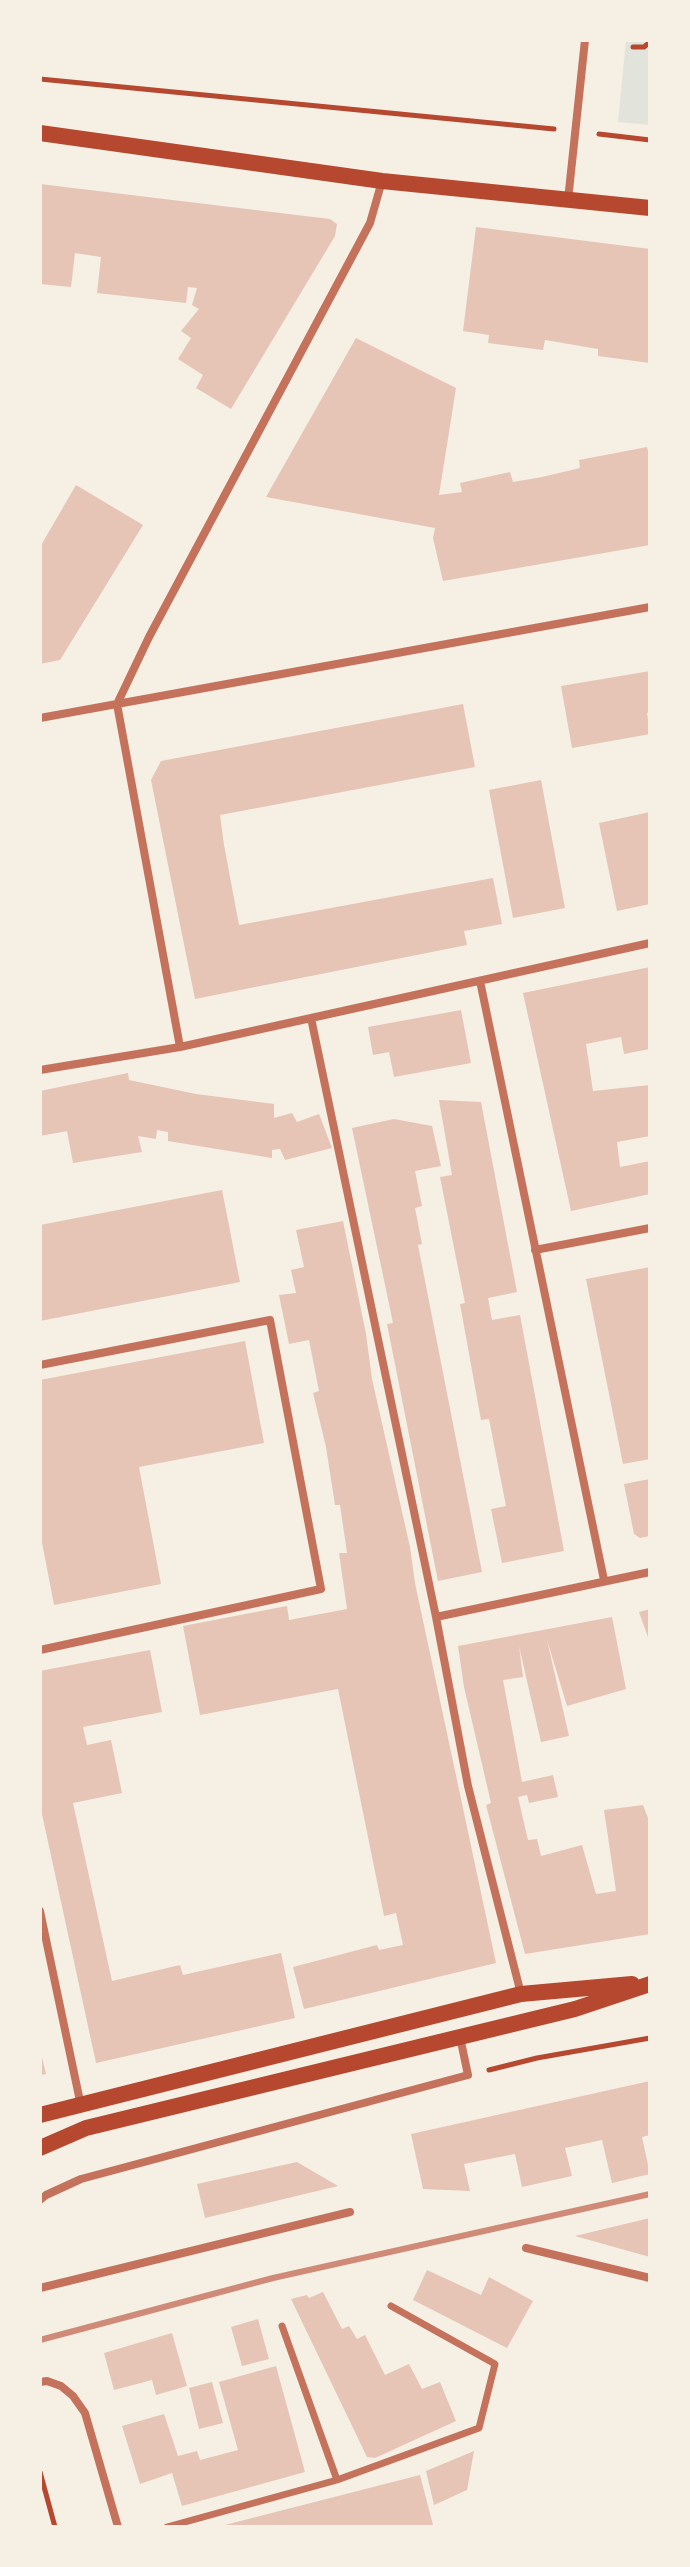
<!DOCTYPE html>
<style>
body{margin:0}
#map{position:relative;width:690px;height:2567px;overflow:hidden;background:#f6efe4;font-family:Lora,serif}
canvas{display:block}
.frame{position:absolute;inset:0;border:42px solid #f6efe4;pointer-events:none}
</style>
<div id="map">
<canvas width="690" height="2567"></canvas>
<div class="frame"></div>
</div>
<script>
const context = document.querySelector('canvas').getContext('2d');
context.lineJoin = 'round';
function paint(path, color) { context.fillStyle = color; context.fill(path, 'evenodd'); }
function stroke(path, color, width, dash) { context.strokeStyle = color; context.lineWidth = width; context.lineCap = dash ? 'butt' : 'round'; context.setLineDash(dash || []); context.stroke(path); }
paint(new Path2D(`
 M626 40H650V125L618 122Z`), '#e2e4dc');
paint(new Path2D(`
 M40 184 330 219 337 224 335 236 231 409 196 388 203 375 178 359 191 338 181 331 199 309 192 305 197 288 188 287 186 303 97 293 101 257 75 253 71 287 40 284Z
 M476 227 650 249V363L598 356V349L545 340 543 350 488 343 489 335 463 331Z
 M356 338 456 388 439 495 462 492 460 483 510 472 513 482 542 477 580 468 579 460 647 447 650 458V545L443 581 433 538 435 528 266 497Z
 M76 485 143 525 60 660 40 664V547Z
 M650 671V712L647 713 650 734 572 748 561 686Z
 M463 704 475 767 220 815 224 845 239 925 493 878 502 924 464 931 467 945 195 999 151 780 161 761Z
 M541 780 565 908 513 918 489 790Z
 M650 812V904L617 911 599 823Z
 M650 967V1049L624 1054 621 1037 586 1044 593 1091 650 1085V1136L617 1142 620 1167 650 1161V1194L571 1211 523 993Z
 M461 1010 471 1063 394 1077 389 1052 373 1055 368 1027Z
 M128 1073 129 1080 196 1094 274 1104V1118L292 1113 297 1122 319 1114 332 1148 285 1160 280 1149 272 1150V1158L168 1141V1132L157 1130 156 1139 138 1136 142 1152 73 1163 67 1131 40 1136V1091Z
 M439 1100 481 1102 517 1292 488 1298 492 1320 520 1315 564 1551 502 1563 491 1509 506 1506 489 1419 481 1420 460 1304 465 1303 440 1177 452 1175Z
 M394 1119 432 1126 441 1166 415 1171 422 1206 415 1208 422 1244 418 1245 482 1572 438 1581 387 1324 393 1323 352 1128Z
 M222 1190 240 1282 40 1321V1225Z
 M343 1221 366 1334 372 1379 410 1547 415 1583 496 1963 304 2009 293 1967 377 1945 379 1950 403 1945 396 1913 384 1916 338 1689 200 1715 183 1626 287 1606 289 1620 347 1609 339 1553H347L340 1505H335L326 1447 313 1393 319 1391 309 1340 289 1344 279 1295 296 1293 291 1270 304 1267 296 1230Z
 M650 1267V1459L623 1464 586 1279Z
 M245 1341 264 1443 139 1467 161 1584 54 1605 40 1532V1380Z
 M650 1479V1536L640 1538 634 1534 624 1484Z
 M650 1609V1643L639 1612Z
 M612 1617 626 1689 567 1706 547 1640 569 1736 541 1742 519 1646 523 1677 503 1680 522 1782 553 1775 558 1797 529 1803 527 1795 518 1797 528 1840 537 1839 541 1856 582 1845 596 1894 616 1891 604 1810 643 1805 650 1823V1934L525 1954 486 1805 491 1803 464 1687 458 1646Z
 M150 1650 162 1712 83 1727 87 1745 111 1740 122 1793 73 1803 112 1981 180 1965 183 1975 281 1953 295 2018 96 2063 40 1805V1671Z
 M40 2049 46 2074 40 2075Z
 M650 2081V2135L642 2137 650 2174 612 2183 602 2140 565 2148 572 2176 522 2187 515 2154 464 2164 470 2191 423 2189 411 2134Z
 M297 2162 338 2186 205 2218 197 2184Z
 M650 2218V2257L575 2236Z
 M427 2270 481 2295 489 2277 533 2301 507 2348 413 2300Z
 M323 2292 342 2329 349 2326 357 2339 365 2335 385 2375 409 2364 422 2389 440 2382 456 2421 375 2458 367 2457 291 2299 307 2295 309 2298Z
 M258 2319 269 2359 242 2366 231 2327Z
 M172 2333 187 2386 156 2395 152 2380 114 2390 104 2353Z
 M276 2366 305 2472 182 2506 172 2473 140 2484 122 2426 164 2414 178 2456 197 2451 200 2460 238 2450 219 2382Z
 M212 2382 223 2423 199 2429 189 2388Z
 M474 2451 467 2490 434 2505 426 2471Z
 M420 2475 433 2525 426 2527H217Z`), '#e6c5b7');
stroke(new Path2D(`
 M633 47H644L650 42
 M40 79 554 129
 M599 134 650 140
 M489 2070 537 2058 650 2038
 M40 2472 55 2527`), '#b5482f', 5);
stroke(new Path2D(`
 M282 2326 337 2480
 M167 2527 337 2480 479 2428 495 2364 391 2306`), '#c5725c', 7);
stroke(new Path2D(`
 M568 200 585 40
 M117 704 149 637 370 223 382 181
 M117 704 180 1047
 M40 718 650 607
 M480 981 604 1580
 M311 1018 436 1617 468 1786 521 1994
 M40 1070 180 1047 650 943
 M535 1250 650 1228
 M40 1365 270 1320 321 1589 40 1650
 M436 1617 650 1572
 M40 1911 81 2106
 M40 2200 46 2195 81 2179 468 2075 460 2037
 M526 2248 650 2278
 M40 2288 350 2212
 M40 2382 47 2381 61 2386 73 2396 85 2413 118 2527`), '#c5725c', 8);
stroke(new Path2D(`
 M40 133 382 181 650 208
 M40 2115 521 1994 632 1984
 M40 2148 86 2128 575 2009 650 1984`), '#b5482f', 16);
stroke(new Path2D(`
 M40 2340 273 2278 650 2194`), '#cf8b77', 6);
</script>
